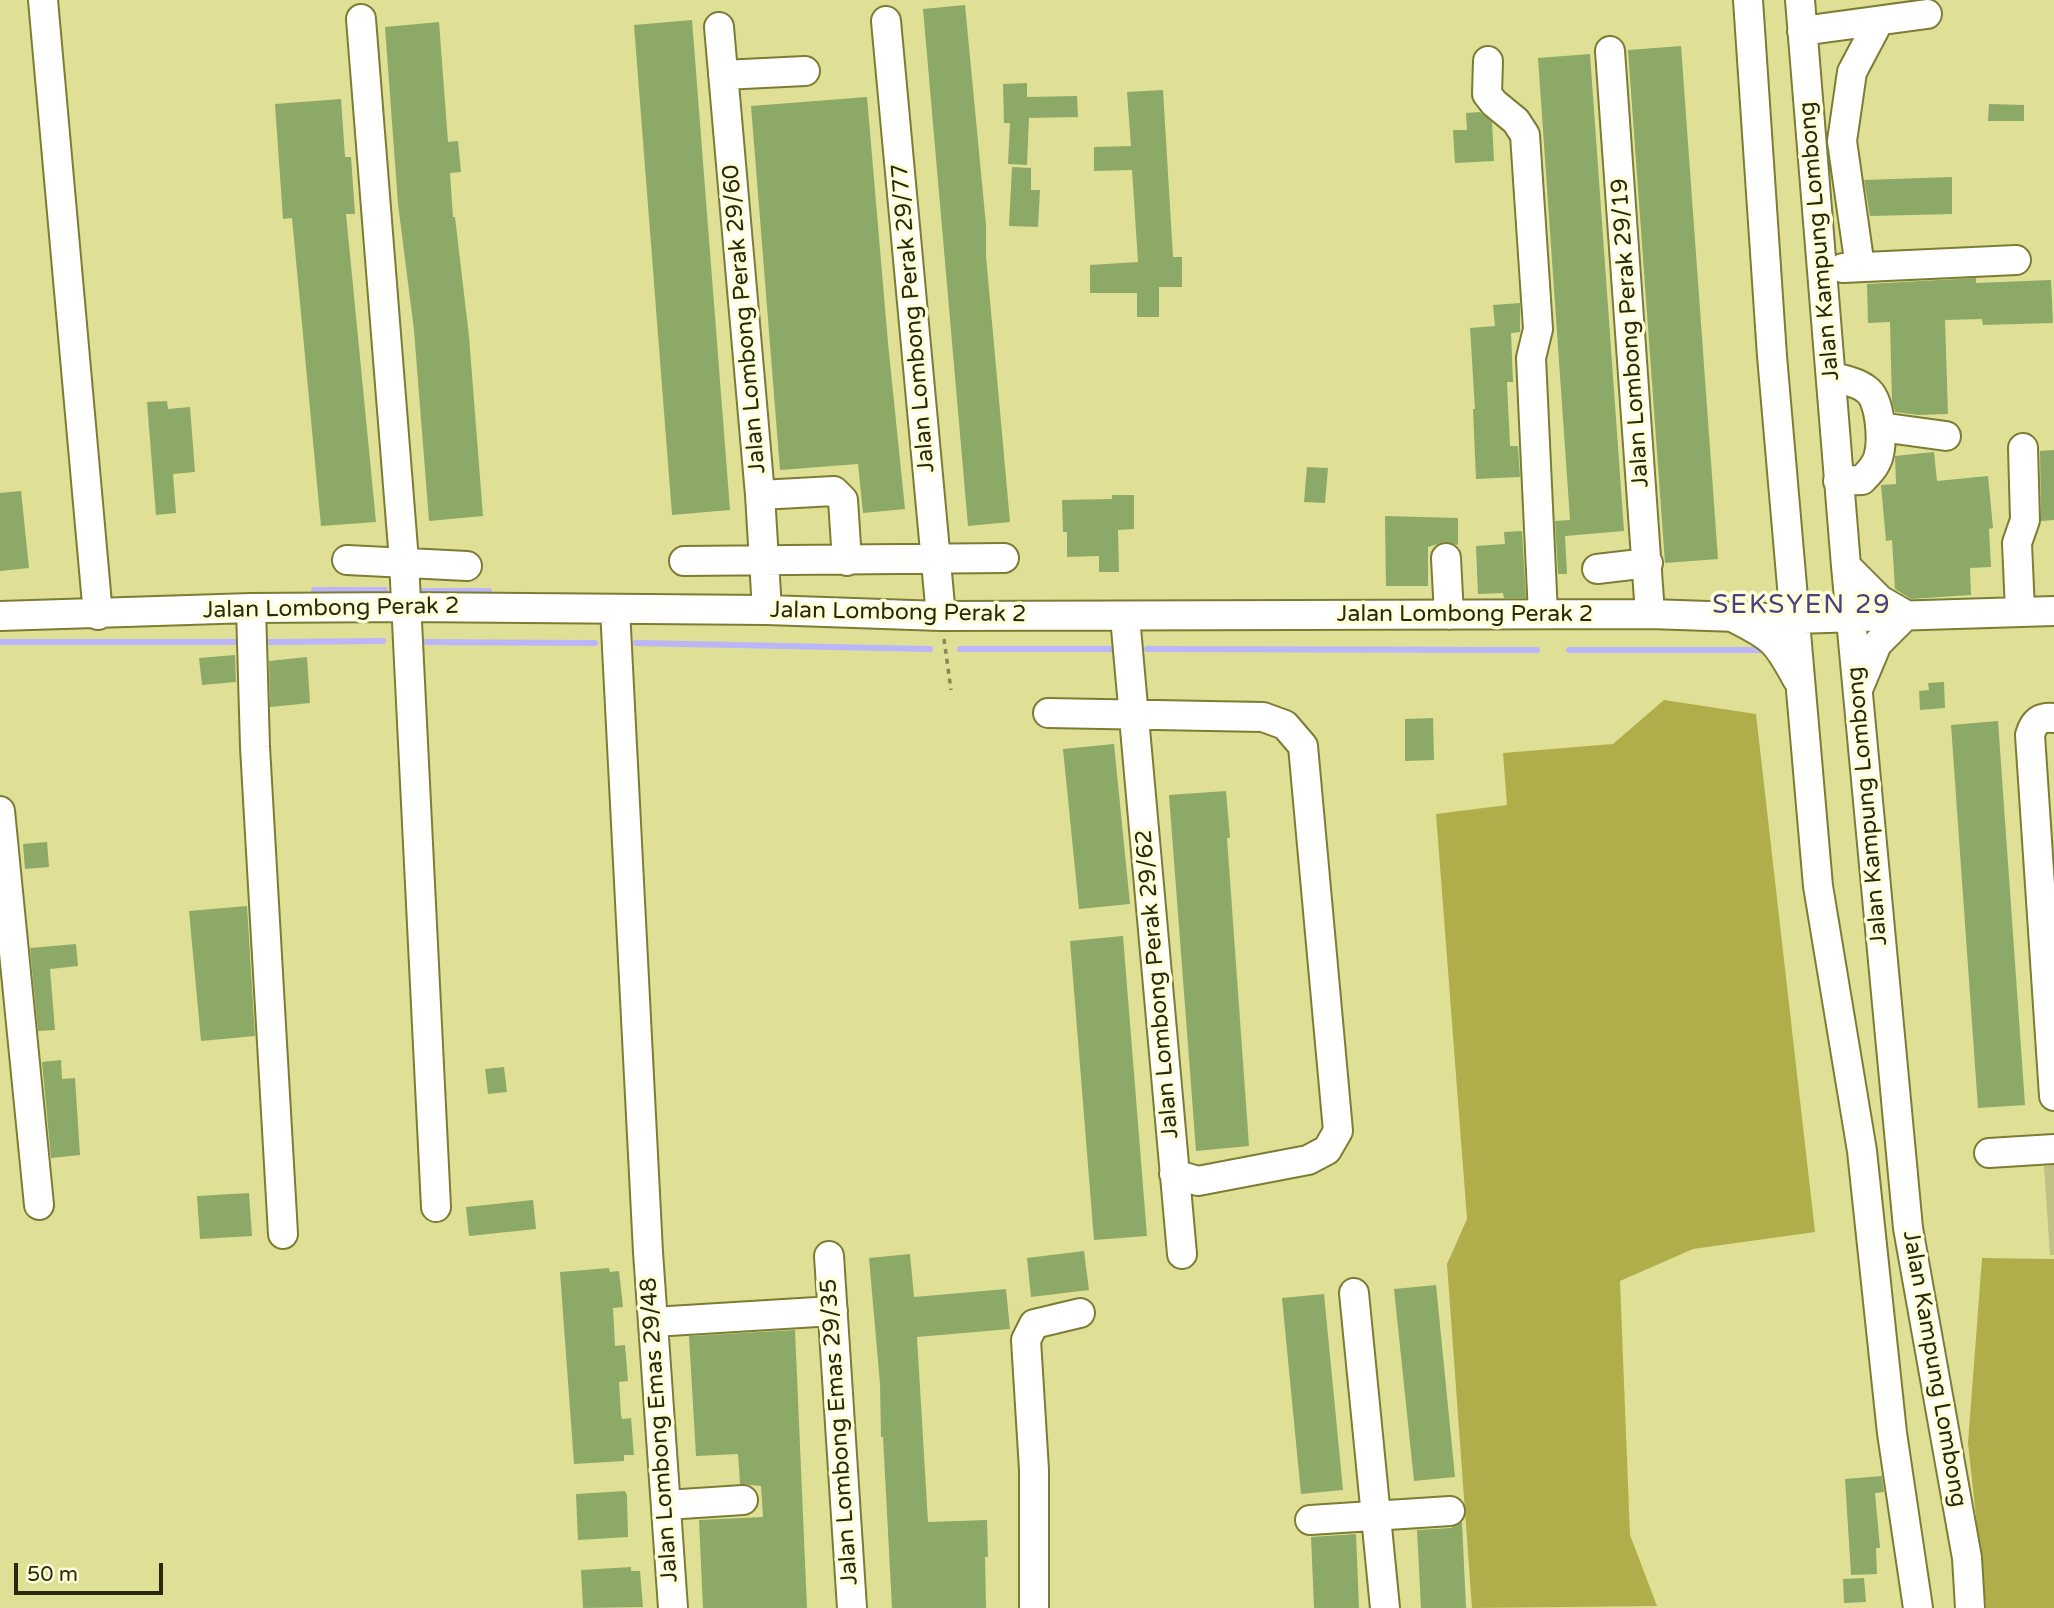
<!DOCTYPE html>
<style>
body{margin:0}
#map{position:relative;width:2054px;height:1608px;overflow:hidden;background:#dfe095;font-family:"Varela Round",sans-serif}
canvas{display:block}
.scale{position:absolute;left:14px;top:1563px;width:149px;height:32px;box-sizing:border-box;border:4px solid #2a290b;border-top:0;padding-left:9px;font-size:21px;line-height:24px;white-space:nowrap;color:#2a290b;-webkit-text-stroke:5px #fefeda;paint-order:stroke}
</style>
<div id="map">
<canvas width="2054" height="1608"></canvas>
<div class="scale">50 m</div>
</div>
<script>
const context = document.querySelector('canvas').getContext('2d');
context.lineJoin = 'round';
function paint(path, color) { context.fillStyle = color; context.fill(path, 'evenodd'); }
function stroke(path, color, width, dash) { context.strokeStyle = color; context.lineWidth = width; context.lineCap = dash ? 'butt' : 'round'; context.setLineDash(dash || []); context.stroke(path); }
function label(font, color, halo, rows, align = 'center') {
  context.font = font + ' "Varela Round",sans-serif'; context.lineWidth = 7; context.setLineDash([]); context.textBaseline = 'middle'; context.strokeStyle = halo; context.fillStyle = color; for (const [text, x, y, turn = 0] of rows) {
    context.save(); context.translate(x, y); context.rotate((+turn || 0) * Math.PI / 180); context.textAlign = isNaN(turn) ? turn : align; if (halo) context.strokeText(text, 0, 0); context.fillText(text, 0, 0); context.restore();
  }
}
paint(new Path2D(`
 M2054 1165V1255H2050L2044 1166Z`), '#bfbf86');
paint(new Path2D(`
 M1664 700 1756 714 1815 1232 1693 1249 1620 1281 1630 1535 1657 1606 1472 1608 1447 1264 1467 1219 1436 814 1507 805 1503 753 1613 744Z
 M1982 1258 2054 1259V1608H1986L1968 1443Z`), '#b0ae4a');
stroke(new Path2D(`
 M314 590H385
 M423 591H489
 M0 642H236
 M268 642 383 641
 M416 642 595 643
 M636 643 930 649
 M960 649H1114
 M1147 649 1537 650
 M1569 650H1759`), '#bbb5fa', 6);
paint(new Path2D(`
 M965 5 986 225V256L1010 522 968 526 923 9Z
 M692 20 730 510 672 515 634 25Z
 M439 22 448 142 458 141 461 172 450 173 453 217H455L469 336 483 516 429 521 414 330 398 204 385 27Z
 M1681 46 1718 559 1665 563 1628 50Z
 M1590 54 1624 531 1565 536 1567 574H1558L1555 521 1570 520 1538 58Z
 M1027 83V97L1077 96 1078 117 1029 118 1027 165 1008 164 1010 123H1004L1003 84Z
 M1163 90 1173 257H1182V287H1159V317H1137V293H1090V265L1138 262 1132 170 1094 171V147L1131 146 1127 92Z
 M867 97 888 343 905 509 863 513 858 464 780 470 751 106Z
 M341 99 345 157H351L355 214H346L376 522 321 526 292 218 283 219 275 104Z
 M1989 104 2024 105V121H1988Z
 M1480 112 1492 122 1494 161 1455 163 1453 130H1467L1466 113Z
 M1012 167 1031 168V190H1040L1038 227 1009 226Z
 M1952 177V214L1870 216 1864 180Z
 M1976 278V283L2051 280 2053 323 1983 325 1982 319 1945 320 1948 414 1918 415 1895 412 1892 402 1890 322 1868 323 1867 284Z
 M1520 303V332L1511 333 1513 382H1507L1510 446H1518L1520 477 1476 479 1473 409H1475L1470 328 1495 326 1493 305Z
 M167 401 168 409 190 407 195 472 173 474 176 513 156 515 147 402Z
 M2054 450V520L2041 521 2040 451Z
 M1934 452 1937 481 1988 476 1993 528 1989 529 1991 567 1970 568 1971 595 1911 599 1895 589 1892 540 1886 541 1881 485 1896 484 1895 456Z
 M1307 467 1328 468 1325 503 1304 502Z
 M21 491 29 568 0 571V493Z
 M1112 495H1134V529L1118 530 1119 572H1099V556L1067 557V532H1063L1062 500 1112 499Z
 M1385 516 1458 518V545L1444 542 1428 547V586H1386Z
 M1522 531 1526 598H1504L1503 593 1478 594 1476 546 1505 544 1504 532Z
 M235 655 236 682 202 685 199 658Z
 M307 657 310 703 270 707 269 661Z
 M1944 682 1945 708 1920 710 1919 691 1929 690 1928 683Z
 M1433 718 1434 760 1405 761V719Z
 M1998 721 2025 1105 1978 1108 1951 725Z
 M1114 744 1130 904 1079 909 1063 749Z
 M1226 791 1230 838H1227L1249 1146 1196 1151 1169 795Z
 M47 842 49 867 25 869 23 844Z
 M247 906 255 1036 201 1041 189 911Z
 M1123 936 1147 1236 1094 1240 1070 941Z
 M76 944 78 966 50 969 55 1030 38 1031 30 948Z
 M61 1060 62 1079 75 1078 80 1155 51 1158 42 1062Z
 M504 1067 507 1092 488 1094 485 1069Z
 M249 1193 252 1236 200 1239 197 1196Z
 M533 1200 536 1229 469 1236 466 1207Z
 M1084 1251 1089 1290 1031 1297 1027 1258Z
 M910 1254 914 1297 1006 1289 1010 1329 917 1337 928 1522 987 1520 988 1557H985L986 1608H892L883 1437H881L880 1384 869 1258Z
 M609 1268 610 1272 619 1271 623 1307 613 1308 615 1346 625 1345 628 1381 619 1382 621 1415 622 1419 631 1418 634 1455H624V1461L574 1464 560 1272Z
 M1436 1285 1455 1477 1414 1481 1394 1289Z
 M1324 1294 1343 1490 1301 1494 1282 1298Z
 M795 1330 807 1608H703L699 1520 763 1517 761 1486 740 1484 738 1454 696 1456 689 1336Z
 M1882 1476 1884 1492 1875 1493 1880 1548H1876L1877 1574 1851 1575 1845 1479Z
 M625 1491 627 1495 628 1537 578 1540 576 1494Z
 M1462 1522 1466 1608H1421L1417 1530 1451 1528Z
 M1356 1534 1359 1608H1314L1311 1537Z
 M631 1567V1571H640L643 1607 583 1608 581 1570Z
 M1864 1578 1866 1602 1844 1603 1843 1579Z`), '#8ca968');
const minor = new Path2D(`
 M43 0 98 615
 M1748 0 1772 356 1818 886 1862 1151 1892 1433 1918 1608
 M1800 0 1846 566 1908 1228 1967 1558 1970 1608
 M361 19 404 561 436 1207
 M886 21 941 616
 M719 27 760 495 767 610
 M1802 31 1927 14
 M1610 51 1650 614
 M1488 61 1487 94 1494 103 1516 121 1525 135 1538 329 1531 358 1543 614
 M723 75 805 71
 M1860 267 1842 141 1852 72 1879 21
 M1843 268 2016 260
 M1831 376C1843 380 1858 382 1867 390 1881 400 1883 442 1878 458 1875 467 1868 474 1862 480L1838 481
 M1880 427 1946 436
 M760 495 834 491 843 500 847 561
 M1446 558 1449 615
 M347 560 467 566
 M684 561 1004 558
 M1846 566 1880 600 1906 615
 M1597 569 1648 563
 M251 608 255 747 283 1234
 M615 609 648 1252 673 1608
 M2020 611 2017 543 2025 520 2023 448
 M0 616 251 608 405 607 767 610 941 616 1650 614 1795 619 2054 611
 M1125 617 1182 1254
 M1736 619C1774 638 1777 642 1797 679
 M1859 687 1877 644 1906 615
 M1048 713 1263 717 1285 725 1303 746 1338 1131 1327 1150 1308 1160 1198 1181 1174 1174
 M2054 718C2040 717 2034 721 2030 735L2054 1096
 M0 811 39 1205
 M1989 1153 2054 1149
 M829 1256 852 1608
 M1354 1293 1385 1608
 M653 1322 833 1311
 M666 1505 743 1500
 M1310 1520 1450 1511
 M1034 1608V1470L1026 1340 1034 1324 1080 1313`);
stroke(minor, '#7d7c33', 32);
stroke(new Path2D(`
 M944 639 951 690`), '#898953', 3.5, [5, 5]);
stroke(minor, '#fff', 28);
label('23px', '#2a290b', '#fefeda', [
 ["Jalan Kampung Lombong",1820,241,-95],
 ["Jalan Lombong Perak 29/77",914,318,-95],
 ["Jalan Lombong Perak 29/60",745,319,-95],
 ["Jalan Lombong Perak 29/19",1631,333,-94],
 ["Jalan Lombong Perak 2",331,609,-1],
 ["Jalan Lombong Perak 2",898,613,1],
 ["Jalan Lombong Perak 2",1465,615],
 ["Jalan Kampung Lombong",1868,806,-95],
 ["Jalan Lombong Perak 29/62",1158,984,-95],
 ["Jalan Kampung Lombong",1934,1369,80],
 ["Jalan Lombong Emas 29/48",660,1430,-94],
 ["Jalan Lombong Emas 29/35",840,1432,-94]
]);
context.letterSpacing = '2px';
label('26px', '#4a417e', '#fefeda', [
 ["SEKSYEN 29",1802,606]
]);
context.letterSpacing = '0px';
</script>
